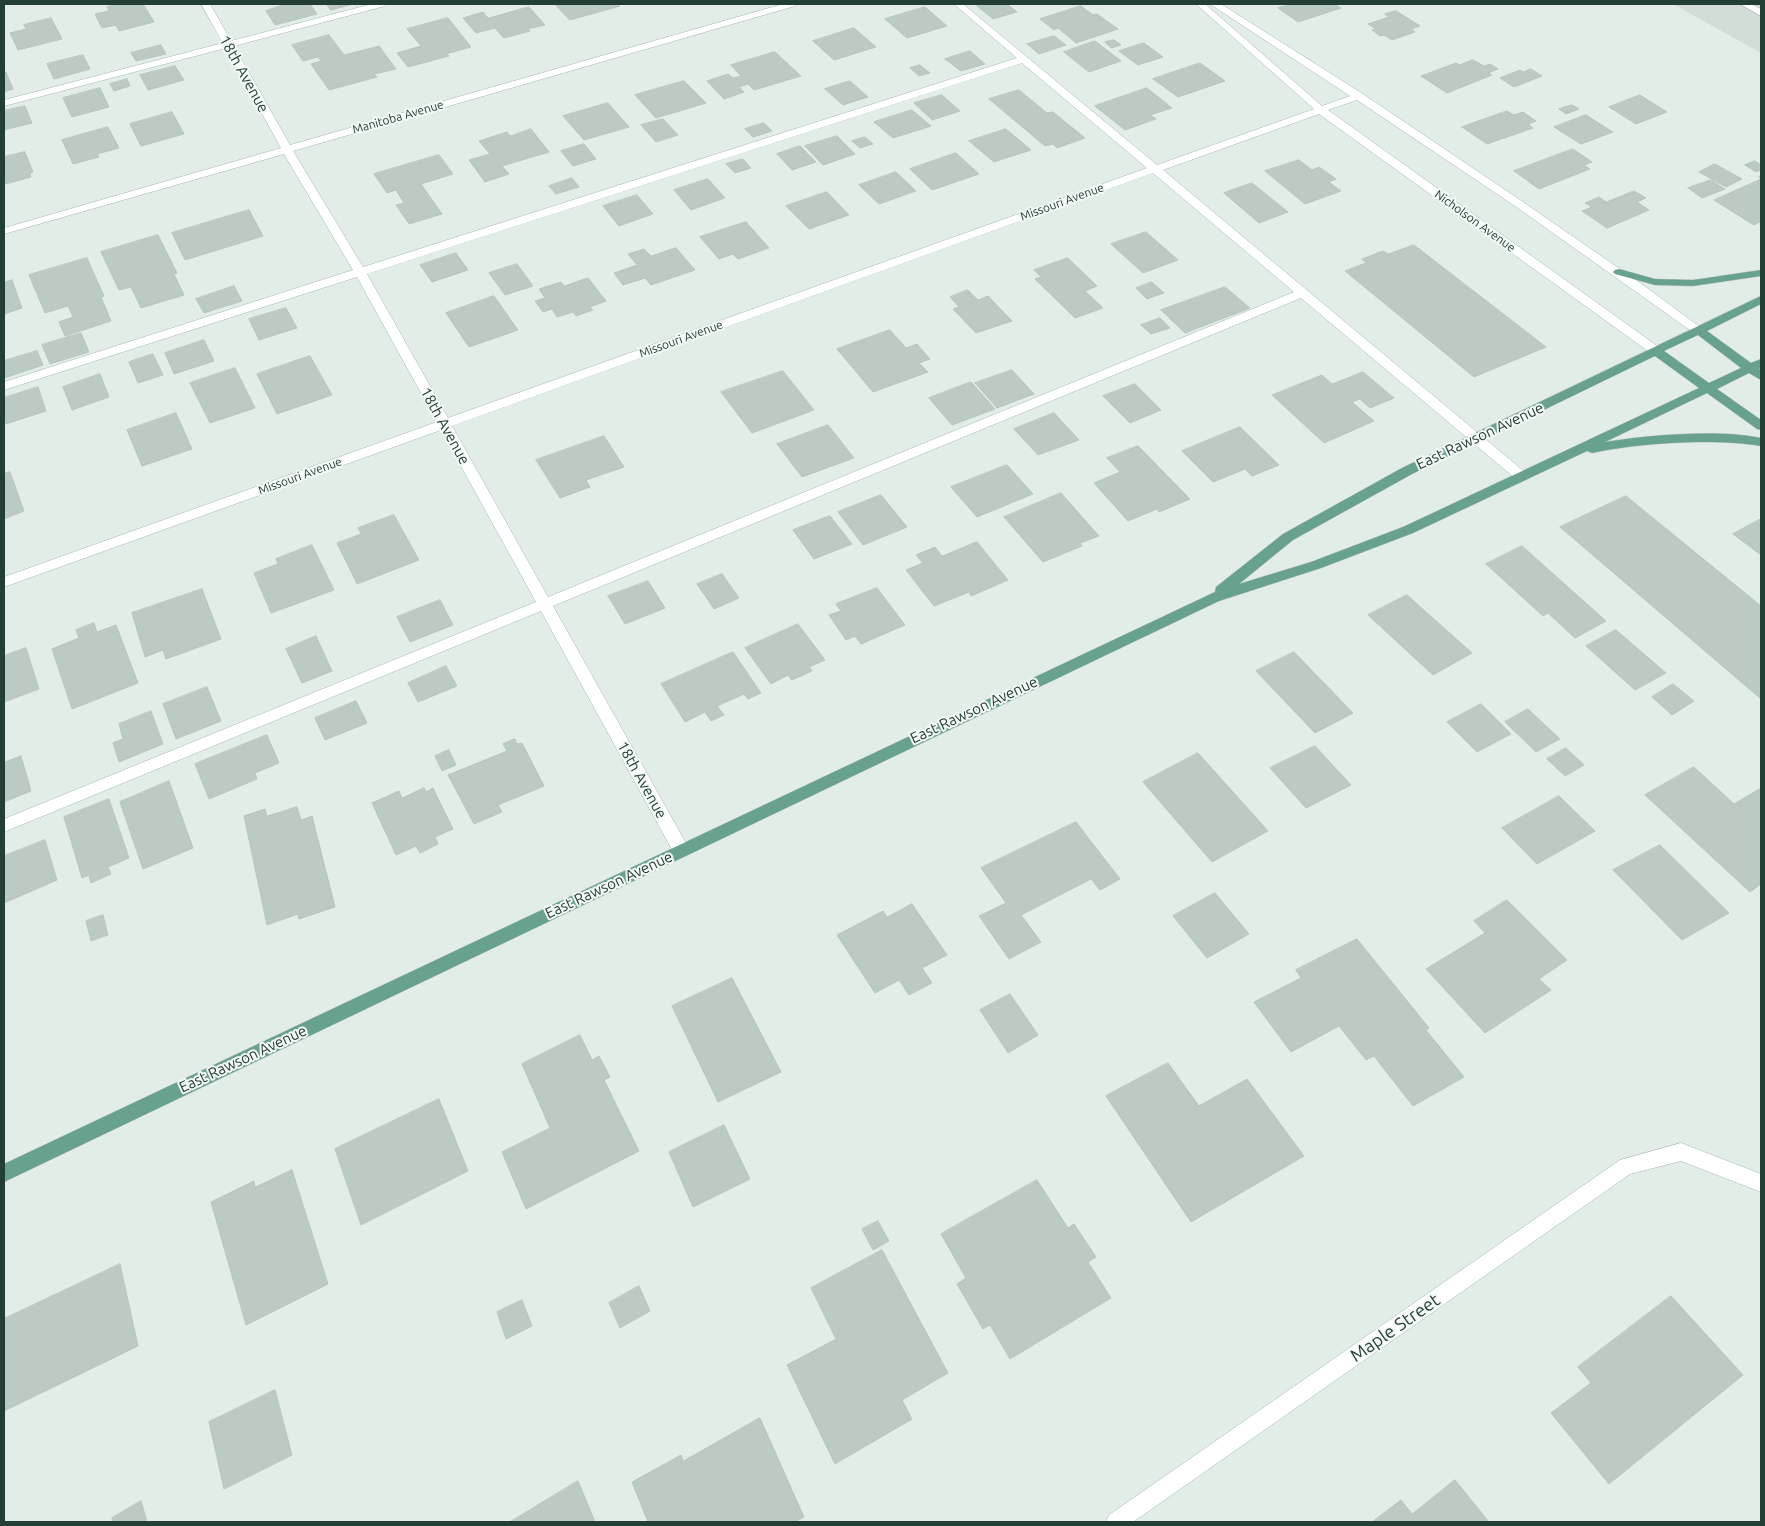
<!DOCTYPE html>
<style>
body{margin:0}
#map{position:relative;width:1765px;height:1526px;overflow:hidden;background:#e3ede8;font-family:Ubuntu,sans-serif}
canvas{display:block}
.frame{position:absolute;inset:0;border:5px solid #233e34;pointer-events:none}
</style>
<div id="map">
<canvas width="1765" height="1526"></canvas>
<div class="frame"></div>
</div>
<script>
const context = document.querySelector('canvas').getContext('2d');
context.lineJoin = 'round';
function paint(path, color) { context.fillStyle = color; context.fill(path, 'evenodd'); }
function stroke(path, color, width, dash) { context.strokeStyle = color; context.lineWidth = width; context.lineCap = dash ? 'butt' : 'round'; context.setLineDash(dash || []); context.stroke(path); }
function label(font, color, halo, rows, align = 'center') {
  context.font = font + ' Ubuntu,sans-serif'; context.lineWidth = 4; context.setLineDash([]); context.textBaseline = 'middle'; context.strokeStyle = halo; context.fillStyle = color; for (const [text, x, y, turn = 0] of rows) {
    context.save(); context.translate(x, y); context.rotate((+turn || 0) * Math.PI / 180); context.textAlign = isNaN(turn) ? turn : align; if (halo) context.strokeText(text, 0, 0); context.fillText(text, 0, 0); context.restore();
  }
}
paint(new Path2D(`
 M1673 4H1761V53Z`), '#d1ddd6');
const building = new Path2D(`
 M120 4H143L154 22 119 31 116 25 102 28 95 14 109 11 107 7Z
 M286 4H310L317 14 275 25 266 11Z
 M327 4H353L331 10Z
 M555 4H618L620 6 570 20Z
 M984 4H1007L1017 12 993 19 977 6Z
 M1292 4H1334L1341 8 1298 22 1278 8Z
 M1081 6 1093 15 1097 14 1118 29 1076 43 1058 28 1054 30 1040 19Z
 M529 7 545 25 528 29 530 31 504 38 495 28 476 33 463 18 483 12 488 18Z
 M925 7 947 26 907 38 885 19Z
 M1396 11 1420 26 1411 29 1415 32 1392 40 1384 35 1380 36 1372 30 1376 29 1368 24 1389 17 1385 14Z
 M51 18 62 39 18 50 10 33 26 29 24 25Z
 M448 18 471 47 446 54 449 56 408 67 397 53 421 46 407 29Z
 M854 28 876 47 834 60 813 41Z
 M329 35 344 55 379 46 396 69 374 74 377 77 329 90 311 64 321 61 318 57 303 61 292 45Z
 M1054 36 1066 45 1039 54 1027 44Z
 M1114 40 1121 45 1111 48 1105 42Z
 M1095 41 1121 61 1089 72 1064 52Z
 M1144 43 1163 57 1138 65 1119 51Z
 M161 45 166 54 136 61 131 53Z
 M970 51 985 64 961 71 945 59Z
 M775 52 801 76 754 90 748 84 739 87 744 92 724 99 707 81 728 74 733 78 741 76 731 65Z
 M83 55 90 69 54 79 47 64Z
 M1473 60 1484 66 1490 64 1498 69 1488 73 1492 75 1447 93 1421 76 1456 63 1459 65Z
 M1200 63 1225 81 1178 97 1153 79Z
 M920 65 930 73 919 76 910 68Z
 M175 66 184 80 148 90 140 75Z
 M1531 69 1542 76 1514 87 1500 78 1520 70 1523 72Z
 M4 72H6L13 89 4 92Z
 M127 79 130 86 114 91 110 84Z
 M684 81 706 103 656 118 635 95Z
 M850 81 868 97 843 105 825 89Z
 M100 88 109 107 72 117 63 98Z
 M1147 88 1172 108 1150 115 1156 119 1125 130 1095 106Z
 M1019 90 1047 113 1053 112 1085 138 1057 148 1053 144 1045 146 989 99Z
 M942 95 960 111 932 120 914 103Z
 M1640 95 1667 112 1636 124 1609 107Z
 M608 103 629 127 584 140 563 116Z
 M1572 105 1579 109 1566 114 1559 109Z
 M25 106 32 123 4 130V111Z
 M912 110 931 126 893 138 874 122Z
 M1507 111 1514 115 1523 112 1536 121 1528 124 1533 128 1487 144 1462 127Z
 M172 112 184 134 141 146 130 124Z
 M1586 115 1613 132 1581 144 1554 127Z
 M663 119 678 135 656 142 641 125Z
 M764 123 772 131 753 137 745 129Z
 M108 127 119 148 97 154 99 157 73 164 62 140Z
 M531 129 549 152 502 166 509 174 485 182 469 160 490 154 479 141 507 132 510 136Z
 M1006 129 1031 150 994 162 969 141Z
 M837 136 855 154 823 165 805 146Z
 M865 137 873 144 860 148 852 141Z
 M584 144 596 159 573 166 561 151Z
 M800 146 816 162 792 170 777 154Z
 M1573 149 1592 162 1584 165 1590 169 1539 189 1514 171Z
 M25 152 33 172 30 173 31 177 6 184 4 179V157Z
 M956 153 979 174 932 190 910 169Z
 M439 155 453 174 421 184 442 214 409 224 396 205 404 203 396 190 387 193 374 174Z
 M743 159 751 168 735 173 726 164Z
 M1299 160 1312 170 1319 167 1336 179 1329 182 1341 191 1305 204 1265 171Z
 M1755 161 1761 165V170L1756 172 1745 165Z
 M1715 164 1742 179 1726 187 1699 172Z
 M896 172 916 191 879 204 859 185Z
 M1761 176V221L1754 225 1714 200 1761 179 1759 177Z
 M572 178 579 187 556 194 549 186Z
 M708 179 725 198 691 210 674 190Z
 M1711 180 1725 189 1702 198 1688 188Z
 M1252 183 1288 212 1259 223 1224 193Z
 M1634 191 1646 198 1637 202 1649 210 1607 228 1582 211 1592 207 1585 203 1599 197 1606 202Z
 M827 192 849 215 809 229 786 206Z
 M637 195 653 214 619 226 603 206Z
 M249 210 263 236 185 260 172 233Z
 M746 222 769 248 738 259 733 254 719 259 700 237Z
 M1146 232 1178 260 1143 273 1111 244Z
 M158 235 177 273 174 274 184 295 141 308 131 287 119 290 101 252Z
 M1414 245 1546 347 1474 377 1345 271 1366 263 1362 259 1383 251 1388 254Z
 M676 248 695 270 651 285 645 278 623 285 614 273 637 265 628 254 644 249 651 256Z
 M456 253 468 270 432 282 420 265Z
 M87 258 104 296 101 297 111 321 65 336 59 322 73 317 68 306 45 313 29 275Z
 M1068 258 1097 286 1085 291 1103 308 1075 318 1035 279 1041 277 1034 270Z
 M517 264 533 286 505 295 489 273Z
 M588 278 606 301 590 307 593 310 576 316 573 312 557 317 552 309 543 312 535 301 545 298 539 289 561 282 564 286Z
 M12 280 22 308 4 314V283Z
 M1152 282 1164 293 1147 299 1136 288Z
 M234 286 242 301 204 313 196 299Z
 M1225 287 1250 308 1185 333 1161 310Z
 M968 290 978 300 988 296 1012 321 976 333 953 309 959 307 950 297Z
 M494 296 518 330 469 347 446 313Z
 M286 308 297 328 259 340 249 319Z
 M1160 318 1170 328 1151 334 1141 325Z
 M890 330 906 348 917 344 930 359 919 363 928 372 873 392 837 349Z
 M81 333 89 352 50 364 42 345Z
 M204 340 214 361 174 374 165 353Z
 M37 351 43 365 4 378V361Z
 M153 354 163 375 138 383 129 362Z
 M310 356 332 395 277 414 257 374Z
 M235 368 255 408 210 423 190 383Z
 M1012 370 1034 394 997 408 975 383Z
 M783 371 814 410 752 433 721 392Z
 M1363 372 1394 398 1370 408 1360 399 1352 402 1374 421 1324 443 1272 395 1322 375 1332 384Z
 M100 374 109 397 72 410 63 387Z
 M971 382 995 409 952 425 929 398Z
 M1135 384 1161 410 1130 423 1103 396Z
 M38 387 46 411 6 424 4 398Z
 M176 413 192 449 142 466 127 430Z
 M1054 413 1079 440 1038 455 1014 429Z
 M828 425 854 458 802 477 777 444Z
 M1240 427 1279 465 1252 476 1245 469 1213 482 1182 451Z
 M604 436 624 467 586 480 590 487 560 498 536 460Z
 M1138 446 1190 499 1159 512 1157 509 1128 521 1094 483 1120 472 1107 458Z
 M1007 465 1033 494 977 517 951 487Z
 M10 472 24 511 4 519V474Z
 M1061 493 1099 536 1080 543 1082 546 1043 562 1004 517Z
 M881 495 907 527 863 545 838 512Z
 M1626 496 1761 606V699L1560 527Z
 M394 515 419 560 357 584 337 543 361 534 358 528Z
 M830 516 852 544 814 559 793 530Z
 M1761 519V555L1733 534Z
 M977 542 1008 580 971 596 969 592 934 606 906 570 923 563 916 555 935 547 942 556Z
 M312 545 334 590 271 613 254 573 278 564 276 559Z
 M1522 546 1606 621 1575 638 1548 613 1543 616 1486 564Z
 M722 574 739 598 714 609 697 584Z
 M648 581 665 608 625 624 608 596Z
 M877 588 905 625 861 644 855 636 846 640 829 615 841 611 836 604Z
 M202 589 221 639 166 659 163 650 145 657 132 613Z
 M1407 595 1472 653 1433 675 1368 615Z
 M440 600 453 625 410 642 397 617Z
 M94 623 97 632 116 625 138 683 72 709 52 649 79 638 76 630Z
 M798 624 825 660 809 667 812 671 792 680 788 675 771 684 745 648Z
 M1616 630 1666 673 1635 690 1586 646Z
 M316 636 332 671 302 683 286 649Z
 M26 648 39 689 4 702V656Z
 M733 652 761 693 748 699 744 694 717 706 724 715 711 721 705 712 685 722 661 684Z
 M1294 652 1353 713 1315 733 1256 671Z
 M446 666 457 686 418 702 408 683Z
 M1673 684 1694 701 1672 715 1652 697Z
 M207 687 221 721 176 739 163 704Z
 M356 701 367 723 325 740 315 718Z
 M1481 704 1511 734 1477 752 1447 722Z
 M1528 709 1560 739 1536 752 1505 722Z
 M151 711 163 744 119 762 113 743 123 739 119 724Z
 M267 735 279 763 255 773 257 779 209 799 195 764Z
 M515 739 517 744 522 743 544 786 498 805 502 812 474 824 448 775 507 751 503 744Z
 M1315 746 1351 785 1306 808 1270 768Z
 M1566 748 1584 765 1565 776 1547 759Z
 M449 750 456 765 442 771 435 756Z
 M1198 753 1268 831 1212 862 1143 782Z
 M21 756 31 791 4 802V763Z
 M1694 767 1734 804 1761 788V884L1750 892 1645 795Z
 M169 781 193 848 143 869 120 802Z
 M424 788 426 792 433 788 453 829 435 837 438 844 420 853 416 846 396 855 372 803 399 791 402 798Z
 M1559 796 1595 831 1537 864 1502 828Z
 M109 799 129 858 108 867 111 874 91 883 89 875 82 878 64 817Z
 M297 807 301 820 312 816 335 907 299 919 298 914 267 925 244 816 265 809 267 816Z
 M1076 822 1120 879 1100 890 1091 879 1021 915 1041 942 1009 959 979 916 1006 903 981 868Z
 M45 840 57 880 4 903V856Z
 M1660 845 1729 913 1682 940 1613 870Z
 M1215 893 1249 934 1207 958 1173 916Z
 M1507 900 1567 960 1539 979 1551 990 1485 1033 1426 969 1485 933 1474 921Z
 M912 904 947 955 922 968 932 983 909 995 899 980 875 993 837 935 883 911 887 917Z
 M103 915 108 935 91 941 86 921Z
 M1357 939 1429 1028 1426 1030 1464 1077 1413 1106 1374 1056 1366 1060 1339 1026 1291 1052 1254 1002 1301 978 1296 970Z
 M732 978 781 1072 718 1102 672 1006Z
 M1010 994 1038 1035 1008 1053 980 1010Z
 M580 1035 592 1060 599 1056 610 1077 604 1080 639 1151 526 1209 502 1152 550 1128 522 1064Z
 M1168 1063 1199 1106 1247 1079 1304 1156 1191 1222 1106 1096Z
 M439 1099 468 1171 361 1225 335 1149Z
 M724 1125 750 1179 693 1207 669 1152Z
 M292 1170 328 1284 246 1325 211 1202 254 1181 255 1187Z
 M1037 1180 1068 1228 1074 1224 1096 1257 1088 1262 1111 1298 1010 1359 990 1325 983 1329 957 1284 966 1278 941 1234Z
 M878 1221 889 1241 873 1250 862 1229Z
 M882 1250 948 1373 902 1400 912 1419 835 1464 787 1365 836 1339 811 1288Z
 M120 1264 138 1346 4 1411V1319Z
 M639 1286 650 1311 620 1328 609 1303Z
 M1671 1296 1743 1375 1609 1484 1551 1413 1591 1383 1578 1367Z
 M522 1300 532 1326 506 1339 497 1312Z
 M275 1390 292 1455 224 1489 209 1422Z
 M760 1418 804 1517 795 1522H648L632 1482 681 1455 683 1461Z
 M1455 1480 1489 1522H1372L1401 1500 1412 1514Z
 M578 1481 595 1522H510Z
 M141 1501 147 1522H113L112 1518Z`);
paint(building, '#bbcac3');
stroke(building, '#b5c6be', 1);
const minor = new Path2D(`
 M201 4H210L231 41 372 4H387L385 6 234 46 290 145 783 4H797L795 6 293 151 363 267 1017 58 954 4H963L1157 165 1314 109 1196 4H1205L1322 106 1350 96 1210 4H1221L1363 94 1523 202 1643 285 1704 330 1698 334 1694 333 1515 206 1357 100 1328 110 1660 348 1662 351 1660 354H1652L1319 114 1163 170 1526 473 1527 476 1526 479H1516L1301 298 553 606 687 845 689 850 687 855 681 857 675 855 541 611 4 832V819L536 602 441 430 4 587V577L437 422 357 277 4 390V382L353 270 284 154 4 234V228L281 148 226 48 4 106V100L223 43ZM1022 63 1147 168 448 418 367 274ZM1153 173 1294 292 548 597 452 426Z
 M1740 4H1751L1761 9V16Z
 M1681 1143 1761 1174V1192L1681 1161 1630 1174 1133 1522H1106L1109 1515 1620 1160Z`);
const major = new Path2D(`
 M1619 269 1655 279 1693 280 1761 270V276L1693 286 1655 285 1615 274 1613 272 1615 270Z
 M1761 296V304L1707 331 1751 363 1761 359V368L1759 369 1761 370V380L1749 373 1717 389 1761 420V430L1757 429 1707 393 1605 442C1648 435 1719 429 1761 438V446C1714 438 1639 443 1592 453L1587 451 1413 533 1321 568 1219 601 4 1182V1164L1215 592 1216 587 1283 534 1402 468ZM1698 335 1741 368 1709 383 1664 351ZM1655 356 1699 388 1403 527 1311 562 1239 584 1293 540 1412 474Z`);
stroke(minor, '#a6b5ae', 1);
stroke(major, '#c1c9c6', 1);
paint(minor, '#fff');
paint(major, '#68a28e');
label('12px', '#233e34', '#f4f9f6', [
 ["Manitoba Avenue",398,117,-16],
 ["Missouri Avenue",1062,202,-20],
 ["Nicholson Avenue",1475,221,36],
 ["Missouri Avenue",681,339,-20],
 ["Missouri Avenue",300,476,-20]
]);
label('15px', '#233e34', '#f4f9f6', [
 ["18th Avenue",244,74,61],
 ["18th Avenue",445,426,61],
 ["East Rawson Avenue",1480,436,-25],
 ["East Rawson Avenue",974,710,-25],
 ["18th Avenue",642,780,61],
 ["East Rawson Avenue",609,885,-25],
 ["East Rawson Avenue",243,1059,-25]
]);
label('18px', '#233e34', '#f4f9f6', [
 ["Maple Street",1395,1328,-35]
]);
</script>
